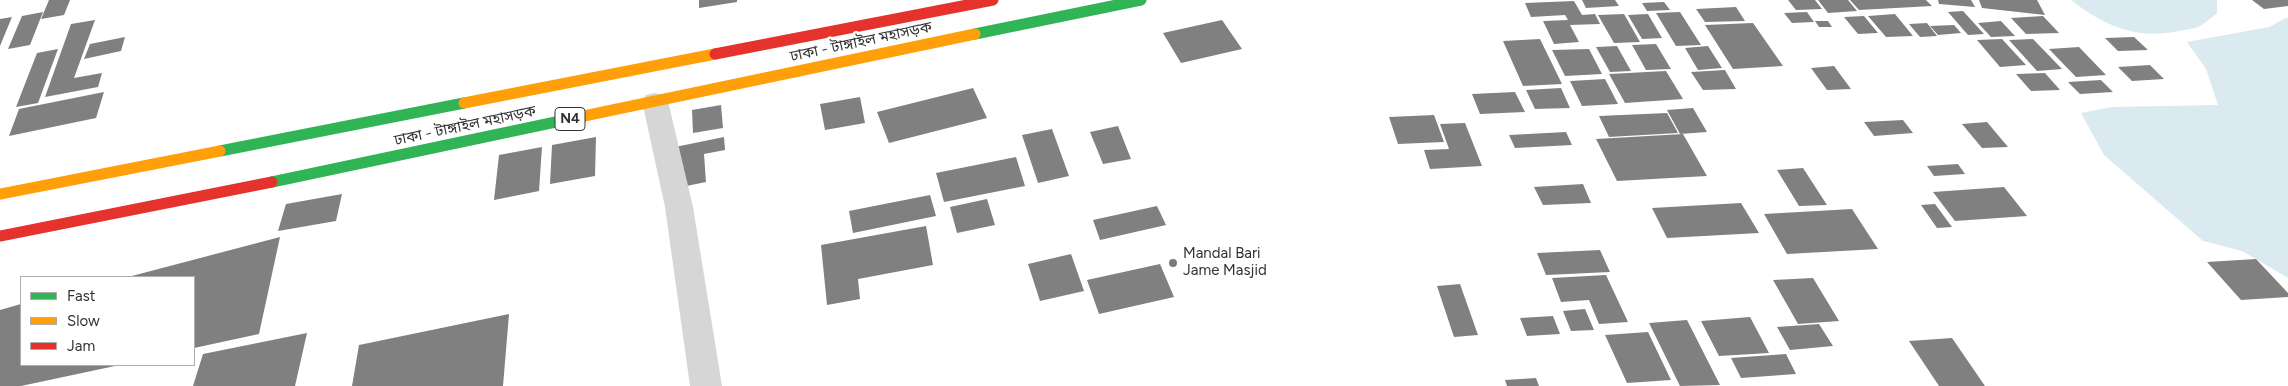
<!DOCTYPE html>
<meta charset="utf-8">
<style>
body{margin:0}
#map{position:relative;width:2288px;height:386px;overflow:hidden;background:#fff;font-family:Figtree,sans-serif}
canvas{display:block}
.legend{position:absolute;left:20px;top:276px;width:175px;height:90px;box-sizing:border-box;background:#fff;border:1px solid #adadad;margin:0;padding:6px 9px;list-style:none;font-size:15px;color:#323232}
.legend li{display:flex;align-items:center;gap:10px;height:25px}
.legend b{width:25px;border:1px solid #adadad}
</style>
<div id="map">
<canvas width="2288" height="386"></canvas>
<ul class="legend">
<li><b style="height:6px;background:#30b455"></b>Fast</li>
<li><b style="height:6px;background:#ff9f0a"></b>Slow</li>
<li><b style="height:6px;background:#e5322d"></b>Jam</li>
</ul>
</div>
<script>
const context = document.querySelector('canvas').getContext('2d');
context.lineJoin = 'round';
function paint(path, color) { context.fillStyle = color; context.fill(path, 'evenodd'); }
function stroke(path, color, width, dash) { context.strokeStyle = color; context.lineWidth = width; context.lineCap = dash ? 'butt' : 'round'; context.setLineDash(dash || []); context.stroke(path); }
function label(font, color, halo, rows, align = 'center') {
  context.font = font + ' Figtree,"Noto Sans Bengali",sans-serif'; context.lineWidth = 5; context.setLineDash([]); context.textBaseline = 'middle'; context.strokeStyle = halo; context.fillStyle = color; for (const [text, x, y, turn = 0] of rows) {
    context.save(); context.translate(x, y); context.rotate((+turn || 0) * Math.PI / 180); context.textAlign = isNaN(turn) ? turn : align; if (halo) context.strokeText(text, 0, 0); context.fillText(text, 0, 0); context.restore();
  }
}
paint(new Path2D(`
 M2071 0H2217V13C2211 18 2204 24 2198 27 2192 29 2184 30 2179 31 2135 40 2105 26 2071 0Z
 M2286 18H2288V278L2242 251 2203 241 2104 155 2081 113 2112 107 2218 105 2206 69 2187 42 2269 27Z`), '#dbe9f0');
paint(new Path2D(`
 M49 0H70L64 15 41 19Z
 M699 0H737V2L699 8Z
 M1582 0H1615L1619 6 1586 8Z
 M1788 0H1815L1822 9 1796 10Z
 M1818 0H1848L1857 11 1828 13Z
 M1850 0H1926L1932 6 1859 10Z
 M1938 0H1971L1975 7 1939 4Z
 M1979 0H2037L2045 15 1982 8Z
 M2252 0H2288V6L2264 9Z
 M1574 1 1582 15 1595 14 1600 24 1570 25 1579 42 1554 44 1543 21 1568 20 1565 15 1531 17 1525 3Z
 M1664 2 1670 10 1647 11 1642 3Z
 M1736 7 1745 21 1705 22 1696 9Z
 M1963 11 1984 34 1968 35 1948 12Z
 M43 12 30 45 8 49 22 16Z
 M1680 12 1701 45 1676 46 1656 13Z
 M1807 12 1814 22 1792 23 1784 13Z
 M1624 14 1640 42 1614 43 1598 15Z
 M1648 14 1662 38 1642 39 1628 15Z
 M1895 14 1913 36 1886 37 1868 16Z
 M1864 16 1878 33 1858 34 1844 17Z
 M2043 16 2059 33 2026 34 2011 18Z
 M12 17 0 46V19Z
 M95 20 74 78 102 73 98 87 45 97 71 24Z
 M1222 20 1242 49 1181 63 1163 33Z
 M1815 21H1828L1832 27H1819Z
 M2001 21 2015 36 1991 37 1978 23Z
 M1753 23 1783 66 1733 69 1705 25Z
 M1927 23 1937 36 1920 37 1909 24Z
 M1954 25 1961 33 1938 35 1930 26Z
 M125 37 121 51 84 59 90 44Z
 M2134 37 2148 50 2118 51 2105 38Z
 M1540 39 1562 84 1523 86 1503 41Z
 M2002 39 2026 65 2000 67 1977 40Z
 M2033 39 2062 69 2037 71 2009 40Z
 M1656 44 1671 69 1646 70 1632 45Z
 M1617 46 1631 71 1610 72 1596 47Z
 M1708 46 1722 68 1698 70 1685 48Z
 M2079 47 2106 75 2076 77 2049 49Z
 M58 49 38 103 16 107 37 53Z
 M1589 49 1602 74 1565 76 1552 50Z
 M2150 65 2164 79 2132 81 2118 67Z
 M1834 66 1851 89 1827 90 1811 68Z
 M1725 70 1736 89 1703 90 1691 72Z
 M1666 71 1683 99 1625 103 1609 74Z
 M2045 73 2060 90 2031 91 2016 74Z
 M1605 79 1618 104 1582 106 1570 81Z
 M2101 80 2113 92 2080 94 2068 82Z
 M973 88 987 118 889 143 877 112Z
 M1561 88 1570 108 1535 109 1526 90Z
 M104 92 96 118 9 136 19 109Z
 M1515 92 1525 112 1480 114 1472 94Z
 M860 97 865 123 825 130 820 104Z
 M721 105 723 128 693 133 692 110Z
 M1693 108 1707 132 1680 134 1667 110Z
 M1667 113 1678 133 1609 137 1599 116Z
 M1434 115 1444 142 1398 144 1389 117Z
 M1903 120 1913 133 1874 136 1864 122Z
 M1987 122 2008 147 1982 148 1962 124Z
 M1465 123 1482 166 1430 169 1424 150 1449 149 1440 124Z
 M1118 126 1131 159 1103 164 1090 132Z
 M1052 129 1069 176 1038 183 1022 135Z
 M1566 132 1572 145 1515 148 1509 135Z
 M1683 134 1707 176 1617 181 1596 139Z
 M596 137 595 176 550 184 552 145Z
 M724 137 725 150 704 154 706 182 677 188 675 147Z
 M542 147 539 191 494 200 499 155Z
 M1016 157 1025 186 944 202 936 173Z
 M1958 164 1965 174 1934 176 1927 166Z
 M1803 168 1827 205 1799 206 1777 170Z
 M1583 184 1591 203 1543 205 1534 187Z
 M2004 187 2027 216 1955 221 1933 192Z
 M342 194 336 221 278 231 286 204Z
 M930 195 936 216 853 233 849 211Z
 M987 199 995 225 957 233 950 207Z
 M1741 203 1759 233 1667 238 1652 208Z
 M1935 204 1952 227 1937 228 1921 205Z
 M1157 206 1166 225 1100 240 1093 220Z
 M1852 209 1878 249 1787 254 1764 214Z
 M926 226 933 265 858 279 860 299 827 305 821 245Z
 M280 237 259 334 194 348V277H128Z
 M1600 250 1610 272 1546 275 1537 253Z
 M1071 254 1084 291 1040 301 1028 264Z
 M2256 259 2288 293V297L2241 300 2207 262Z
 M1160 264 1174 297 1099 314 1087 280Z
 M1606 275 1628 322 1599 324 1589 300 1561 302 1552 278Z
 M1813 278 1839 321 1798 324 1773 280Z
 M1460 284 1478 335 1454 337 1437 286Z
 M21 304V365L115 366 21 386H0V310Z
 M1585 309 1594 330 1571 331 1563 311Z
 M509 314 503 386H352L359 345Z
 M1553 316 1560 334 1527 336 1520 318Z
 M1750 317 1769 353 1719 356 1701 321Z
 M1687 320 1720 385 1680 386 1649 323Z
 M1819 324 1833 346 1790 350 1777 327Z
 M1648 332 1671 380 1627 383 1605 335Z
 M307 333 295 386H193L203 354Z
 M1952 338 1985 386H1939L1909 341Z
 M1786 354 1796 374 1741 378 1731 358Z
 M1536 378 1539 386H1507L1505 380Z`), '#808080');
paint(new Path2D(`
 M655 93 664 95 668 101 693 207 722 386H690L665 207 642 101 646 95Z`), '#d6d6d6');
stroke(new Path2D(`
 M975 34 1141 0
 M220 151 464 103
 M272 182 584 116`), '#30b455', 11);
stroke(new Path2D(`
 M464 103 715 54
 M584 116 975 34
 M0 194 220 151`), '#ff9f0a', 11);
stroke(new Path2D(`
 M715 54 993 0
 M0 236 272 182`), '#e5322d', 11);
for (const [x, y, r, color] of [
 [1173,263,5,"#7a7a7a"]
]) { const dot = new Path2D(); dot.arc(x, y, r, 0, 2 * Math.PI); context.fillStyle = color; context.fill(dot); stroke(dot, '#fff', 2); }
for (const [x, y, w] of [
 [570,119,30]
]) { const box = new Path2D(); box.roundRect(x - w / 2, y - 11.5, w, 23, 4); context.fillStyle = '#fff'; context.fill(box); stroke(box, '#323232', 1); }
label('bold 14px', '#323232', null, [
 ["N4",570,119]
]);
label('15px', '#323232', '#fff', [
 ["ঢাকা - টাঙ্গাইল মহাসড়ক",861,42,-12],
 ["ঢাকা - টাঙ্গাইল মহাসড়ক",465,126,-12]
]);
label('15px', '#323232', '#fff', [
 ["Mandal Bari",1183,254],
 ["Jame Masjid",1183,271]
], 'left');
</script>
